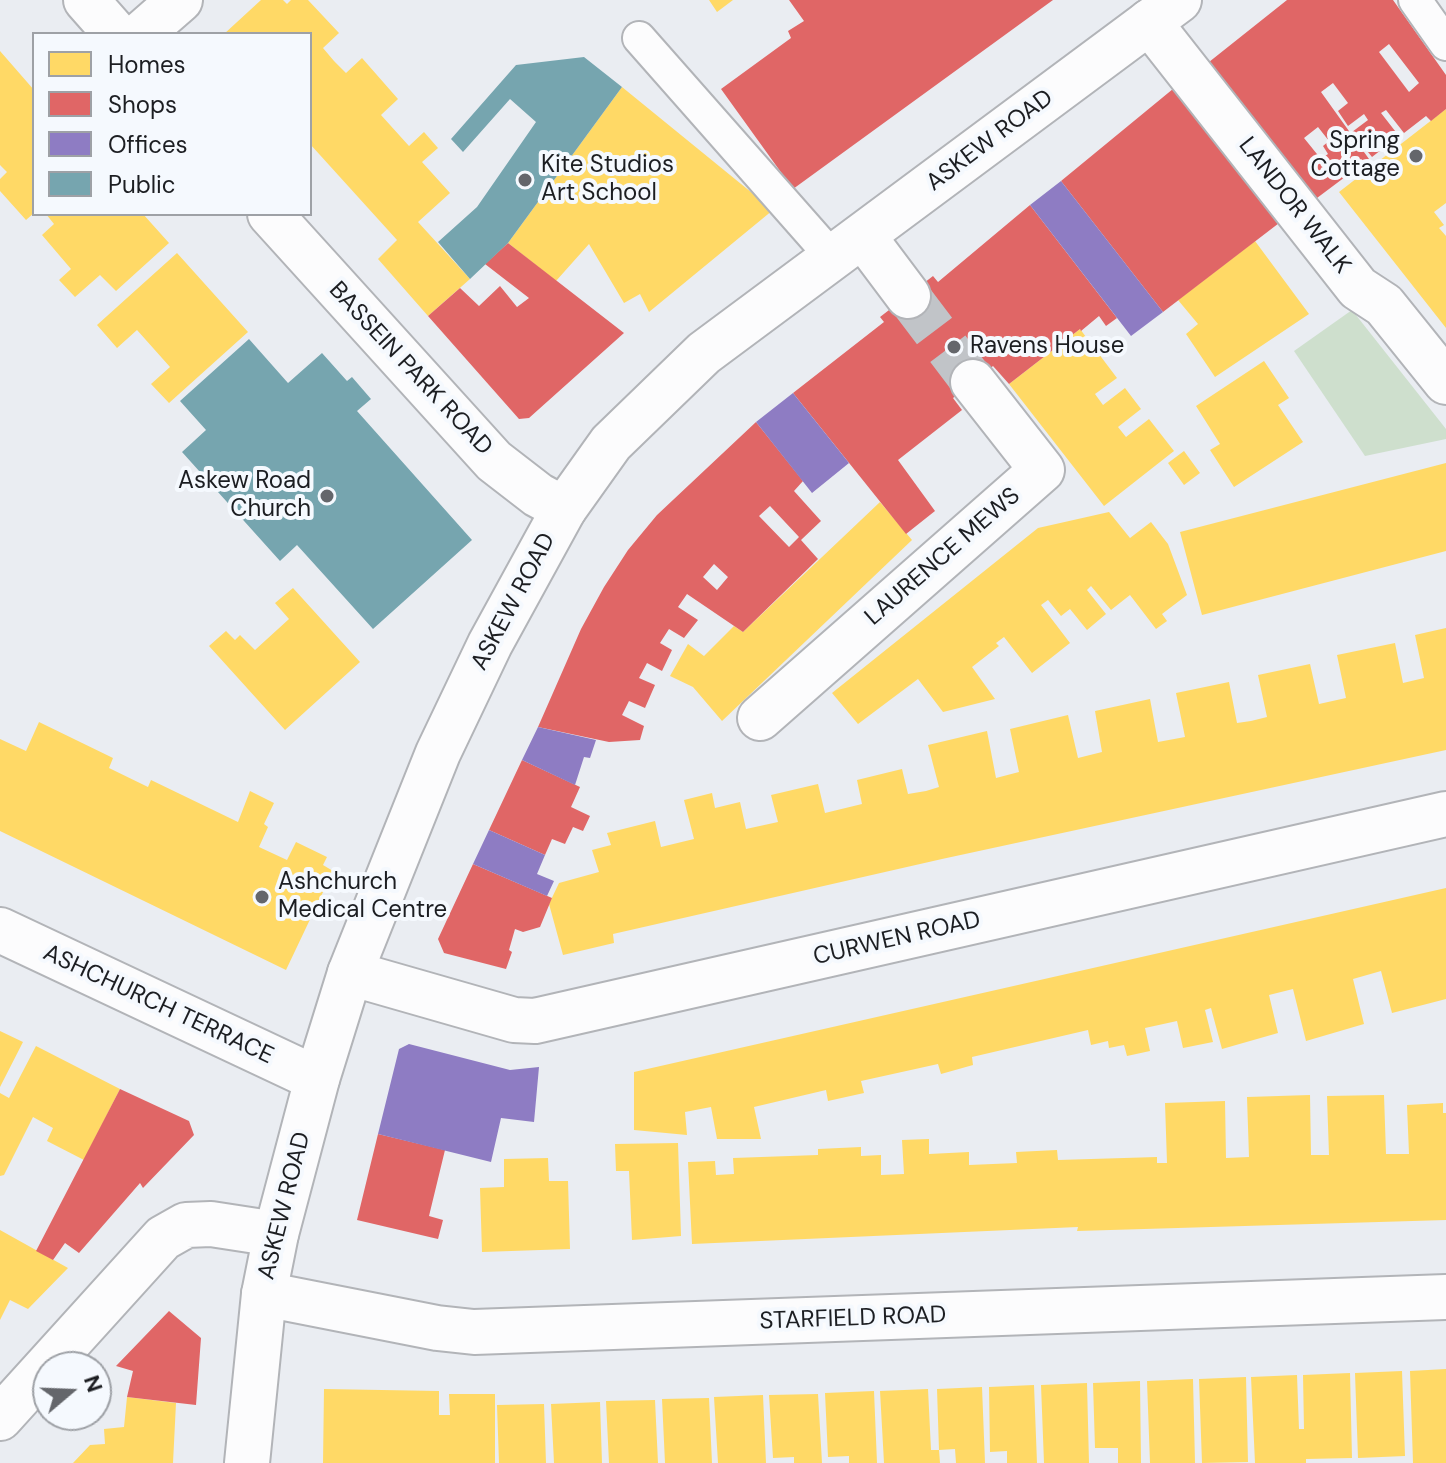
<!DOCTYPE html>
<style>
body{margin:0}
#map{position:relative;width:1446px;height:1463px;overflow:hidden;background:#eaedf2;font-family:"DM Sans",sans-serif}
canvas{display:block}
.legend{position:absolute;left:32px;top:32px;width:280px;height:184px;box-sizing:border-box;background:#f5f9fe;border:2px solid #9ea1a6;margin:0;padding:10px 14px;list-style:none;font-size:24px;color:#1c1e22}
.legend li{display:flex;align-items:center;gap:16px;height:40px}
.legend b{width:40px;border:2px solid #9ea1a6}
.north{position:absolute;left:32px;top:1351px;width:80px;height:80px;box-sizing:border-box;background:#f5f9fe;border:2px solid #9ea1a6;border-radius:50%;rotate:71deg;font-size:22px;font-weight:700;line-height:32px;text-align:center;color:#1c1e22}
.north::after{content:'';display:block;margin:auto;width:28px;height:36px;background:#64666b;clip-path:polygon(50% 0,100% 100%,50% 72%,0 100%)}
</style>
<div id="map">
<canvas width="1446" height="1463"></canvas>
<ul class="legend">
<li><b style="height:22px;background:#ffd966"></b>Homes</li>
<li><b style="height:22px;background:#e06666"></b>Shops</li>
<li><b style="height:22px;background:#8e7cc3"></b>Offices</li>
<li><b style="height:22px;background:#76a5af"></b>Public</li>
</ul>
<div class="north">N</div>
</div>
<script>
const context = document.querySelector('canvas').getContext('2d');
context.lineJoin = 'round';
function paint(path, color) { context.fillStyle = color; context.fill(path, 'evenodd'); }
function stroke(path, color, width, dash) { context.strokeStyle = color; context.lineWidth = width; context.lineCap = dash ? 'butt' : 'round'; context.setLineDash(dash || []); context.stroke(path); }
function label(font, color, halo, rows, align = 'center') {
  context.font = font + ' "DM Sans",sans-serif'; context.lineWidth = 8; context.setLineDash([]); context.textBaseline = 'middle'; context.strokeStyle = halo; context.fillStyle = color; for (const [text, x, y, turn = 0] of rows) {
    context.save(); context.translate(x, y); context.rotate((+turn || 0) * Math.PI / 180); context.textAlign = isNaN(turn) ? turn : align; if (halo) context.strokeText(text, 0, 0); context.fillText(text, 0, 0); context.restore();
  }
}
paint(new Path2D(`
 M1352 310 1446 429V439L1365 456 1294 351Z`), '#cedfcd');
paint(new Path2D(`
 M261 0H283L287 4 291 0H308L339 33 323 48 334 61 346 73 362 58 398 99 381 115 409 146 424 132 438 148 422 162 450 193 418 222 470 279 428 316 378 259 397 240 310 144V34H224Z
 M709 0H733L717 12Z
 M0 51 34 90V213L26 220 0 191V179L7 172 0 165Z
 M622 87 773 210 649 312 640 294 624 303 589 244 556 281 508 243Z
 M1446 109V203L1434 212 1444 225 1439 228 1446 236V328L1339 192Z
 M46 214H143L169 243 116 291 100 275 75 297 59 280 71 269 42 235 54 224Z
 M1255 241 1309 314 1215 377 1186 334 1198 324 1178 300Z
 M177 253 248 332 169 403 151 384 170 367 137 330 117 348 97 325Z
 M1080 329 1117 378 1095 394 1103 405 1125 388 1141 409 1118 427 1126 437 1149 419 1174 451 1104 506 1009 384Z
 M1264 361 1289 398 1278 405 1303 442 1234 487 1210 450 1220 444 1196 406Z
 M1184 451 1200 473 1184 485 1168 463Z
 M1446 463V551L1202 615 1180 532Z
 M880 502 912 540 722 721 693 687 670 676 688 644 704 656 734 626 743 632Z
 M1109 512 1130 538 1151 522 1168 544 1187 595 1162 614 1167 621 1156 629 1130 595 1111 610 1091 586 1087 590 1106 614 1087 630 1070 609 1061 616 1048 600 1041 605 1070 643 1032 673 1004 637 996 643 999 646 972 667 995 699 943 712 918 679 858 724 832 693 1038 528Z
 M293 588 360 662 285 730 209 646 226 631 235 640 240 635 255 650 289 619 275 603Z
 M1446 628V750L942 859 613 934 614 943 563 955 549 904 559 883 599 872 592 850 611 845 607 833 655 821 661 847 694 839 684 800 712 793 715 808 740 802 746 829 778 822 771 795 818 784 825 813 862 804 857 780 902 769 908 794 926 791 939 787 928 745 987 731 996 778 1019 772 1010 729 1068 715 1078 758 1102 752 1095 711 1150 699 1158 742 1185 737 1176 693 1229 682 1237 723 1251 721 1267 717 1258 675 1310 664 1319 704 1346 698 1337 655 1395 643 1403 683 1424 678 1415 635Z
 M39 722 113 758 109 768 148 787 151 780 238 822 250 791 274 803 264 824 268 827 259 847 287 860 296 842 327 857 323 865 333 871 286 970 0 831V739L26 751Z
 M1446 888V999L1392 1013 1381 971 1353 979 1364 1024 1306 1041 1293 989 1269 995 1278 1033 1222 1049 1211 1008 1205 1010 1213 1042 1183 1048 1177 1021 1145 1028 1150 1051 1127 1056 1124 1045 1109 1048 1108 1041 1091 1045 1088 1030 972 1057 973 1065 941 1074 938 1064 861 1081 864 1093 828 1101 826 1090 754 1107 761 1139H717L711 1107 685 1112 687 1135 634 1130V1072Z
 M0 1031 23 1042 0 1087Z
 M36 1046 120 1089 84 1160 47 1141 53 1128 33 1117 4 1175 0 1176V1093L9 1098Z
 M1310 1095 1311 1155H1329L1327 1096 1384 1095 1386 1154H1409L1407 1105 1443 1103V1113H1446V1220L1077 1231 1078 1227 692 1244 688 1162 715 1161 716 1175 734 1174 733 1158 818 1155V1149L861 1147V1156L881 1155V1175L904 1174 902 1140 929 1139V1154L969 1152V1165L1017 1163 1016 1152 1057 1150 1058 1160 1157 1157V1163H1167L1165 1103 1225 1101 1226 1158 1249 1157 1247 1097Z
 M678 1143 681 1236 632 1240 629 1171H616L615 1144Z
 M548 1158 549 1181H568L570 1249 482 1252 480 1188 504 1187V1159Z
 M0 1230 68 1268 28 1309 10 1300 0 1320Z
 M1446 1369V1463H1413L1410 1371Z
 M1402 1371 1405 1456 1358 1458 1355 1373Z
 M1350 1373 1352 1458 1306 1459V1463H1255L1251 1377 1297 1375 1299 1429H1304L1303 1375Z
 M1246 1377 1248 1462 1202 1463 1199 1379Z
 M1193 1379 1195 1463H1150L1147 1381Z
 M1140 1381 1141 1463H1118V1448H1095L1093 1383Z
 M1087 1383 1089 1463H1044L1041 1385Z
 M1034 1385 1037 1463H1007V1451L990 1452 989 1387Z
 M982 1387 985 1463H956L955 1449 939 1450 940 1463H884L880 1391 928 1389 931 1450H939L937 1389Z
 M324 1389 439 1391V1415H450L449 1394H495V1463H323Z
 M874 1391 877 1463H849V1456L828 1457 825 1393Z
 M818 1394 822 1463H794V1457L773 1458 769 1395Z
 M763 1395 766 1463H718L714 1397Z
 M127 1397 176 1403 173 1463H73L90 1445 105 1444 104 1429 124 1427Z
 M709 1398 712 1463H665L662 1399Z
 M655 1400 658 1463H609L606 1401Z
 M600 1402 602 1463H554L551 1404Z
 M544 1404 546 1463H499L497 1405Z`), '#ffd966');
paint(new Path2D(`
 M789 0H1053L793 189 721 89 791 38 788 31 804 21Z
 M1287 0H1393L1446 75V109L1431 121 1426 116 1404 133 1386 110 1381 113 1399 136 1372 157 1352 132 1368 120 1364 114 1348 126 1338 111 1348 103 1333 83 1321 92 1369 159 1309 204 1204 66ZM1389 44 1419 83 1409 92 1379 52ZM1318 127 1329 141 1323 146 1328 154 1321 159 1304 138Z
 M1179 84 1283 220 1163 312 1061 181Z
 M1030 205 1117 318 1106 326 1099 316 1081 331 1080 329 1009 384 993 366 953 398 962 410 898 460 935 511 906 534 793 393 884 322 880 317 933 276 938 282Z
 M508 243 624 333 529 418 519 419 428 316 460 288 479 306 500 286 517 307 529 298 485 264Z
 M756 422 803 481 794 491 821 521 801 540 818 559 743 632 687 594 678 607 698 620 684 638 669 629 660 643 672 650 662 671 647 663 639 678 655 685 645 708 629 701 622 715 644 726 640 740 609 742 538 727 581 629 604 587 628 550 657 515ZM770 506 799 537 789 547 759 516ZM714 564 728 577 717 590 703 577Z
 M522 760 580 787 571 807 590 816 583 831 573 827 565 844 552 839 545 855 489 830Z
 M473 864 552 898 540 927 523 932 515 929 509 950 512 952 506 969 444 953 438 939Z
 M120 1089 189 1121 194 1135 143 1188 140 1183 79 1253 65 1243 53 1260 36 1251Z
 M378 1134 445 1150 429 1216 443 1220 438 1239 357 1220Z
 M169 1311 201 1338 196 1405 127 1397 133 1371 116 1366Z`), '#e06666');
paint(new Path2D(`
 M1061 181 1163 312 1131 336 1030 205Z
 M793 393 849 463 812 493 756 422Z
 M538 727 596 740 590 758 584 757 575 785 522 760Z
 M489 830 545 855 537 874 554 881 547 896 473 864Z
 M409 1044 510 1070 539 1067 534 1122 501 1118 491 1162 378 1134 399 1049Z`), '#8e7cc3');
paint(new Path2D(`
 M584 57 622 87 508 243 470 279 438 242 477 207 536 122 510 99 463 152 451 139 516 65Z
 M249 339 288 383 322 353 347 381 352 377 371 399 357 411 472 540 373 629 297 545 280 561 182 452 206 430 180 401Z`), '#76a5af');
stroke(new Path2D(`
 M908 296 973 382`), '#c1c4c8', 44, [44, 22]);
const service = new Path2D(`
 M1415 0 1446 44
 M639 38 833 258`);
const minor = new Path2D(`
 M86 0 116 34
 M1149 22 1358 288 1384 305 1446 382
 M141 34 180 0
 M270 214 494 461 538 495 564 509
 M863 236 908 296
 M760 718 1042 470 973 382
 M0 930 317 1079
 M350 973 514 1020 535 1021 1446 814
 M264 1294 437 1328 474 1332 1446 1297
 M0 1418 163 1238 186 1225 211 1224 276 1234`);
const secondary = new Path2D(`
 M247 1463 264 1294 276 1234 317 1079 350 973 438 753 490 644 564 509 611 443 704 353 1179 0`);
stroke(service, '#b2b4b8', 36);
stroke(minor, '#b2b4b8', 48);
stroke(secondary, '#b2b4b8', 48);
stroke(service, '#fcfcfd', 32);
stroke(minor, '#fcfcfd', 44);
stroke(secondary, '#fcfcfd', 44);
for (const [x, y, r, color] of [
 [1416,156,8,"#64666b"],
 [525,180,8,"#64666b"],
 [954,347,8,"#64666b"],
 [327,496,8,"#64666b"],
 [262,897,8,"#64666b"]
]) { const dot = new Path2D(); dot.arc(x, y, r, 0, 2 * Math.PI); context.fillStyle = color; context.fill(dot); stroke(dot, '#f5f9fe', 3); }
label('24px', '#1c1e22', '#f5f9fe', [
 ["ASKEW ROAD",990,141,-37],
 ["LANDOR WALK",1294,206,52],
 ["BASSEIN PARK ROAD",410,369,47],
 ["LAURENCE MEWS",943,557,-41],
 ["ASKEW ROAD",514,602,-62],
 ["CURWEN ROAD",897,939,-13],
 ["ASHCHURCH TERRACE",158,1005,25],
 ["ASKEW ROAD",285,1206,-76],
 ["STARFIELD ROAD",853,1319,-2]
]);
label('24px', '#1c1e22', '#f5f9fe', [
 ["Spring",1400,142,"right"],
 ["Cottage",1400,170,"right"],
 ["Kite Studios",541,166],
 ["Art School",541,194],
 ["Ravens House",970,347],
 ["Askew Road",311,482,"right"],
 ["Church",311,510,"right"],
 ["Ashchurch",278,883],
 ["Medical Centre",278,911]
], 'left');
</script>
